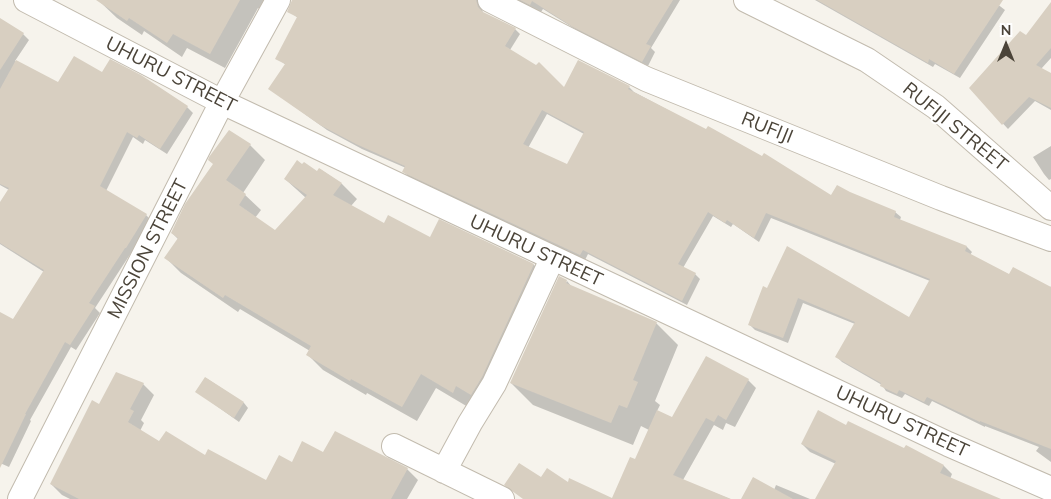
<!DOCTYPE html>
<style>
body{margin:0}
#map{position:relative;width:1051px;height:499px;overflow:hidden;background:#f6f3ec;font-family:Mulish,sans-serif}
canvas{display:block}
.north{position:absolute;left:981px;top:20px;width:50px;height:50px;-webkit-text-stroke:4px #fff;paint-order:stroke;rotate:0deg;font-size:14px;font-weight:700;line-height:20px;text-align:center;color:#4b4439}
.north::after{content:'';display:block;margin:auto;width:18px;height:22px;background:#4b4439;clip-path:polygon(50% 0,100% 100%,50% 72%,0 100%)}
</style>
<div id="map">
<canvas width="1051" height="499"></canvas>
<div class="north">N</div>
</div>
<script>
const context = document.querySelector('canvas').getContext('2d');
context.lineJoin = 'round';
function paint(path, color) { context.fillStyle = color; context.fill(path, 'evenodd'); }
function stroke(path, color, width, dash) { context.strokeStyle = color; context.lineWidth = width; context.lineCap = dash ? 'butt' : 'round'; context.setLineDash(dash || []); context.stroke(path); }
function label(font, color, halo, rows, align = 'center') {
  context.font = font + ' Mulish,sans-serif'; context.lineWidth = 4; context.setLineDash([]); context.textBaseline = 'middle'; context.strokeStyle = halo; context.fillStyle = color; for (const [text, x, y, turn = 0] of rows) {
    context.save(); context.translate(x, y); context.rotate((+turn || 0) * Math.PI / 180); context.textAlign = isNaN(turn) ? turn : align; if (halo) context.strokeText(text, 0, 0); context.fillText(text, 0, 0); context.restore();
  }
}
paint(new Path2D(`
 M98 0H276L267 14 258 8 225 68 187 48 182 57 144 31 142 35 117 18Z
 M294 0H482L481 6 483 13 515 29 520 34 510 50 564 89 629 87 634 92 832 197 895 212 901 217 900 220 967 247 972 252 970 255 1010 275 1050 288 1051 286V462L1036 451 1039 447 985 426V427L932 401 929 406 905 394 902 398 886 391 882 385 842 362 837 357 855 324 803 303 788 343 755 330 750 325 764 288 910 318 930 281 771 218 759 242 733 224 731 227 713 216 683 268 695 274 700 279 687 305 588 254 585 260 409 177 404 172 406 168 362 149 327 130 270 89 286 65 277 58 298 18 289 11ZM547 114 584 134 568 166 528 148Z
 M517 0H680L651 48 655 52 648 66 580 32 543 9 541 12Z
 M815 0H992L1005 10 960 78 935 64 933 67Z
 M0 20 23 34 29 40 15 61 58 84 102 74 187 107 193 113 167 154 145 140 143 144 133 137 106 191 146 215 152 221 133 254 131 253 95 308 100 313 76 350 71 347 30 420 31 421 9 467 0 463V313L13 320 44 272 0 244V205L9 190 0 185Z
 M1026 36H1051V58L1041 69 1051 75V110L1035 101 1008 129 970 88Z
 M250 145 265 160 243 193 261 210 255 218 275 231 306 198 285 179 318 172 320 169 342 184 357 199 351 206 385 225 430 239 439 221 534 265 549 281 468 407 436 388 417 421 367 393 366 395 323 370 307 354 310 351 240 309 238 312 181 273 166 258 178 239 172 233Z
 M1051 146V179L1049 180 1044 174 1033 157Z
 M567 281 572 287 656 323 678 345 655 401 660 405 657 411 673 418 748 380 756 388 735 427 726 423 723 430 714 425 683 480 730 499H613L636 460 649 430 641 426 633 445 533 405 511 383Z
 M206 378 244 403 248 408 239 422 197 392Z
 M143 384 154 395 141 420 144 423 140 431 160 443 205 457 266 482 293 463 324 454 407 469 418 480 407 499H70L62 495 51 484 99 406Z
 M847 426 904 449 906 446 944 466 952 474 950 479 998 499H817L836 464 810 452 802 444Z
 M776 485 810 499H742L774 490Z`), '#0003');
paint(new Path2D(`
 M96 0H240L210 54 173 34 167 43 129 18 127 21Z
 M292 0H476L478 7 483 12 516 28 505 46 536 65 539 62 564 87 578 60 630 86 628 89 706 129 708 126 762 156 764 153 831 195 837 185 850 192 896 211 894 217 967 246 965 251 1009 274 1013 267 1051 287V449L980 421V422L927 397 924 402 899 390 897 394 880 386 881 383 835 357 855 322 798 298 783 338 748 325 763 286 767 288 787 246 909 317 930 279 766 213 754 238 727 220 725 223 708 212 678 264 696 273 682 301 583 250 580 255 402 172 405 166 356 144 320 125 268 89 285 64 275 59 297 17 287 12ZM542 110 584 132 567 164 523 144Z
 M520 0H673L646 44 651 46 642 62 573 27 532 1 530 5Z
 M817 0H1003L954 74 929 59 928 63Z
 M1051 2V48L1036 65 1051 73V108L1029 97 1002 125 969 88 1020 31 1026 35Z
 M0 18 24 33 0 70Z
 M74 56 102 72 110 59 141 75 188 106 160 149 139 135 137 138 127 132 100 186 147 214 126 248H125L89 303 95 306 70 345 65 342 25 414H26L0 468V312L13 319 44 270 0 243V202L9 188 0 184V89L16 60 58 82Z
 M229 130 251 144 226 180 246 194 239 205 275 230 307 195 284 179 297 160 302 164 304 162 317 171 319 168 342 183 333 195 384 223 388 215 430 237 439 219 534 264 482 377 471 395 456 386 453 393 421 374 402 407 351 379 350 381 306 355 311 346 225 295 223 298 164 258 178 238 171 233 185 204 213 164 208 160 209 157Z
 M559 276 567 280 566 283 657 322 633 380 638 382 627 408 619 405 611 423 510 383Z
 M706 356 749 379 726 420 718 415 714 422 706 418 673 475 731 499H523L504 485 519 463 541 477 547 468 568 482 569 478 612 498 630 457 635 459 657 410 672 417Z
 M116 372 144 383 130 409 134 411 128 422 159 441 166 431 205 455 208 449 266 480 279 455 292 462 302 441 323 452 335 431 408 468 391 499H79L50 484 92 400 99 404Z
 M205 377 244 402 234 418 195 392Z
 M818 410 846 425 848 421 904 448 906 445 944 465 940 473 1001 499H815L836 461 801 444Z
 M753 477 793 499H741Z`), '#d8cfc1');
const minor = new Path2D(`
 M26 0 222 102 948 444 1051 489
 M490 0 646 79 941 198 1051 239
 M746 0 867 60 936 107 1051 208
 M394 446 502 499
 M444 471 470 423 494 384 552 259
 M20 499 222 102 278 0`);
stroke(minor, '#c2bbae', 26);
stroke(minor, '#fff', 24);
label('19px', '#4b4439', '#fff', [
 ["UHURU STREET",171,75,27],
 ["RUFIJI STREET",955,127,39],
 ["RUFIJI",767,128,22],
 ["MISSION STREET",148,249,-63],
 ["UHURU STREET",536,251,25],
 ["UHURU STREET",902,422,25]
]);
</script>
